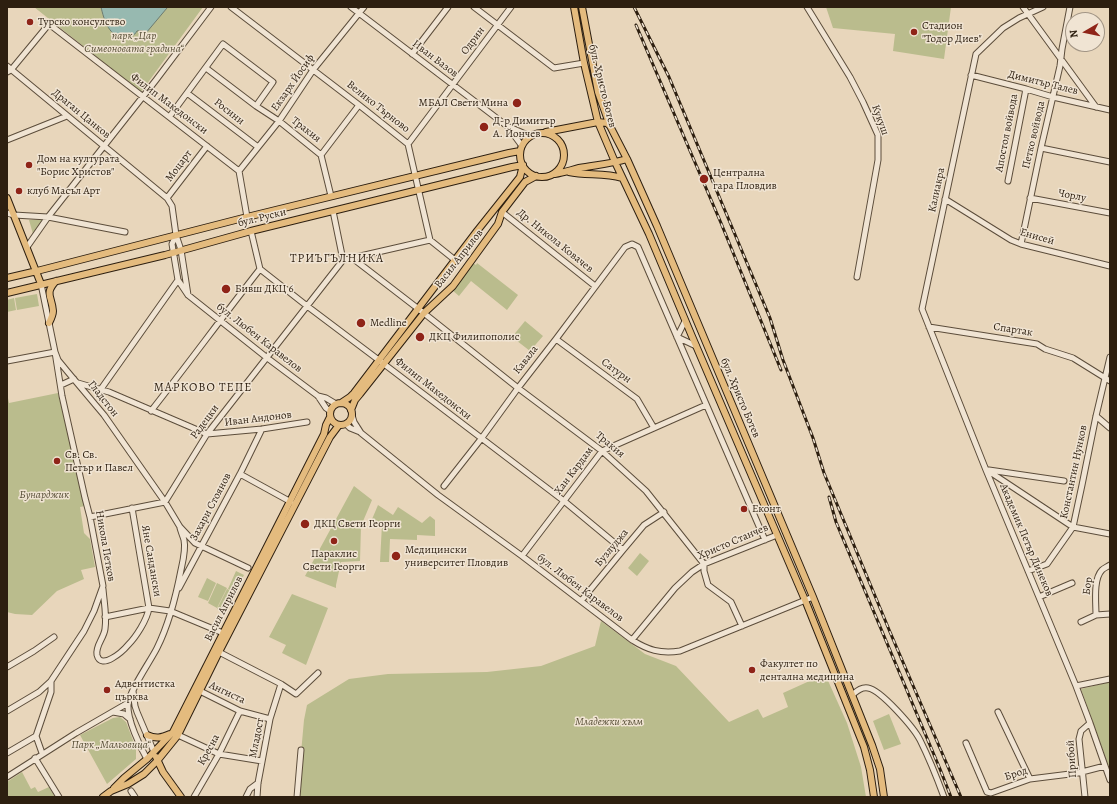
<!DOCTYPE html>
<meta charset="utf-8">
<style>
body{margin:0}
#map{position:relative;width:1117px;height:804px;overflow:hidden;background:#e8d6bb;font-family:Alegreya,serif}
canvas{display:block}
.frame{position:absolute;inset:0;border:8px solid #2d1f10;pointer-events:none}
.north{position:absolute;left:1065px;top:12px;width:40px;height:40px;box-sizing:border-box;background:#f0e4d3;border:1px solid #a29585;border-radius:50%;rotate:261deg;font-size:11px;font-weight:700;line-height:16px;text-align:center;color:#2d1f10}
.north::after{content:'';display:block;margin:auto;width:14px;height:18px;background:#8f2418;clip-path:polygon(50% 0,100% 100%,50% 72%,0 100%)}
</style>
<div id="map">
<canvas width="1117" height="804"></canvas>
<div class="frame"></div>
<div class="north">N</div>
</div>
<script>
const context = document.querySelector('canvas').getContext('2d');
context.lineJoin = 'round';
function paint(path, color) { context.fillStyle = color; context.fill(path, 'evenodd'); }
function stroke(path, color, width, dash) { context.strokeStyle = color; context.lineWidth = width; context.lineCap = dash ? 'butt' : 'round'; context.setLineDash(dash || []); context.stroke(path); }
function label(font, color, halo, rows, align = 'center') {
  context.font = font + ' Alegreya,serif'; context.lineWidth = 3; context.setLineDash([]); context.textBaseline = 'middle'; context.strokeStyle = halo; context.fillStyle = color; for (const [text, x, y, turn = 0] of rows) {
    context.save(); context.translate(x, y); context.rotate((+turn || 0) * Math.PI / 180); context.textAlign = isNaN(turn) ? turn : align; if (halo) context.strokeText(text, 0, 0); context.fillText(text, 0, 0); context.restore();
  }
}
paint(new Path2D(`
 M34 7H203L141 92Z
 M826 7H951L944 59 893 51 895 34 833 28Z
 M43 219 33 234 29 220Z
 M473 263 476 265 477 263 518 295 507 310 471 281 459 296 452 290Z
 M37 294 39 306 17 310 15 298Z
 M14 298 16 310 7 312V300Z
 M525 321 543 336 530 351 512 337Z
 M7 393 9 403 58 393 85 506 80 507 84 533 90 539 95 567 81 570 84 579 57 591 32 615 15 614 7 612Z
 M354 486 372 500 361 526 360 561 341 562 336 585V588L305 576Z
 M378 505 393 515 398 507 422 523 430 516 435 520V536L417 535V540L390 539 389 562H380L382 524H370Z
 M640 553 649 561 637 576 628 568Z
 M236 571 244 575 235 592 228 589Z
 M207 578 216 583 208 601 198 597Z
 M217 583 227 588 217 608 208 603Z
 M227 589 235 593 225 613 217 609Z
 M292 594 328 608 306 665 282 653 286 645 269 637Z
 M601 621 645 654 676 666 729 722 758 709 763 718 788 707 783 693 825 674 847 723 861 767 866 797H297L304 720 307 705 349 679 388 674 487 672 541 666 595 646Z
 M1110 682V770L1081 689Z
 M889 714 901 744 884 750 873 721Z
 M120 717 126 722 136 748V759L107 784 80 735 113 718Z
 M22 772 31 789 35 787 38 792 49 787 55 797H7V782Z`), '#babc8d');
const water = new Path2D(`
 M101 7H166L167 8 146 33C143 31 141 30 137 31 134 36 131 37 126 38 109 38 104 20 101 7Z`);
paint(water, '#97b9b0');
stroke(water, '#6d7b70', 1);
const minor = new Path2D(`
 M231 7 359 105 408 144 430 240 455 260
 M351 7 507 126 530 136
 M474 7 554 68 584 63
 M807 7 850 77 863 102 878 135V160L857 277
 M1023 7 1096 107
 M1043 7 1019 18 1003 28 976 54 922 309 986 470 1076 686 1090 723 1110 780
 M412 54 448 7
 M7 66 167 198 172 206 176 235 181 250 188 295
 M206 68 256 106 279 121 321 155 331 196
 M7 72 11 70 49 24C112 73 176 122 239 171L247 217
 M971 75 1026 89 1053 97 1110 110
 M187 93 258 147
 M170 116 223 44 273 82 256 106
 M508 127 522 146
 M7 140 67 116
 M408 144 511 7
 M1041 148 1110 162
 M321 155 359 105
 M239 171 279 121 313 70 364 7
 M1008 181 1026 89
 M167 198 207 146
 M1030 198 1110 213
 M945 199 1011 240 1021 244 1110 266
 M333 211 343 260
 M502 212 595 286
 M7 213 14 215 48 217 125 232
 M251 231 260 269 307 306 384 364 564 501 623 550
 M176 235 172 244 178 280 188 295 266 357 318 396 326 408 330 411
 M1021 244 1041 148 1060 66 1062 49 1070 7
 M27 247 48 217 156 80 211 7
 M351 257 425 314 518 388 602 451 646 491 704 564V571L708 585 731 602 742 626
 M343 260 430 240
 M41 284 55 352 58 360 67 371 104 415 165 502 180 527 195 543 248 568
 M685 321 677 337 696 346
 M929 327 1037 344 1045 349 1073 358 1110 381
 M556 339 637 399 654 428
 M7 361 55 352
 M78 383 109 392 207 434 262 429 307 422
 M61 385 74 379
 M101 389 178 280
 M318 396 326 398 336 404
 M151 411C188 364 223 316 260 269
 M352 415 354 422 361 433 438 495 522 556 632 640C648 650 660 654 680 651L813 597
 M1096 416 1110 428
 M346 424 350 428 360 432
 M987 470 1073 527 1110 534
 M989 470 1064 481
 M240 474 291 502
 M444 486 481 439 518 388 556 339 625 247 632 244 638 247 765 540
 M90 517 165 502 207 434 343 260
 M522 556 602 451 706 405
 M1028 571 1047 564 1073 527 1082 485 1096 416 1110 357
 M179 588 240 474 262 429
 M103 589C104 602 107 616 105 629 104 638 95 646 97 655 101 671 123 651 128 645 136 637 147 620 149 608L132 508
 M1039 597 1072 583
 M581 601 623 550 644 525 664 512
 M1096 615C1096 603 1093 579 1102 570 1104 568 1107 567 1110 565
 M105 617 149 608 170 611 223 633
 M1081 622 1096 615 1110 614
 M632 640 675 588 692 572 704 564 777 535
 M219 652 281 684 296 694 318 673
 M7 667 34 651 54 637
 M1076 686 1110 679
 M133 691 135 706 137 712 154 752
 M200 691 240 711 270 719
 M852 695C857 691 861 687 868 688 881 690 914 728 920 740 929 758 937 778 944 797
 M7 711 39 692 51 681
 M113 712 124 714 130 719
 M998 712 1030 779
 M178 735 219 754 262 761
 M966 743 987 792 991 793 1030 779 1078 773 1105 766
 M7 753 36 736
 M42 753 36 736 51 692V681L84 631 94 611 103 586 90 517 85 498 62 396 55 352
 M35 758 59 797
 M147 759C140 747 127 719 128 705 129 691 150 662 157 648 169 624 176 596 181 570 183 561 186 549 184 540 183 536 181 532 180 528
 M7 777 76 733 128 703
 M131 791 135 797
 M194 797 219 754 240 711
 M246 797 250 789 258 783
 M257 797 258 783 270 719 281 684
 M297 797 301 750
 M1085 797 1079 739 1081 731 1090 723`);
const major = new Path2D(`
 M574 7 584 63 598 122 615 162 649 234 691 334 805 600 864 747 870 770 874 797
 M582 7 598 92 610 126 627 159 657 226 813 597 872 745 880 769 884 797
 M546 132 598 122 607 123 610 126
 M520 155a22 22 0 1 1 44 0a22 22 0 1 1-44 0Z
 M569 172C586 176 605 172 622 178
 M555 174C563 173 571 170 579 168 595 165 611 164 627 159
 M7 198 41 284
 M7 278 37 271 247 217 509 153 520 151
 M7 293 165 255 251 231 512 167 523 165
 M49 323C51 319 53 315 53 311 52 296 44 294 56 281
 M330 414a11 11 0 1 1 22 0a11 11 0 1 1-22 0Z
 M341 403 350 397 354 393 455 260 477 231 520 177 523 165
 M351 410 355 400 360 394 424 313 453 286 498 224 502 212 525 182 536 176
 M147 735C156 739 161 738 170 734
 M156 757 163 772 181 797
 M114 788 124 778 147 759 173 732 324 434 326 425 330 417
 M103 797 111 791 128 784 144 774 157 761 178 735 219 652 330 437 339 425`);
stroke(minor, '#5c4d3b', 7);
stroke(major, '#2d1f10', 8);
stroke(minor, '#f0e4d3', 5);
stroke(major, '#e4bb7e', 6);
const rail = new Path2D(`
 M634 7 669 77 770 318 783 360 813 438 824 473 890 632 961 797
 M636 25 721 223 781 370
 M829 497 836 522 940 769 951 797`);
stroke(rail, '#2d1f10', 3);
stroke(rail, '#f0e4d3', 1.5, [4.5]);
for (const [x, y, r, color] of [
 [30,22,4,"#8f2418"],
 [914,32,4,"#8f2418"],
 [517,103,5,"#8f2418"],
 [484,127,5,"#8f2418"],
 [29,165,4,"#8f2418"],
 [704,179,5,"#8f2418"],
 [19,191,4,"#8f2418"],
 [226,289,5,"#8f2418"],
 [361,323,5,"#8f2418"],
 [420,337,5,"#8f2418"],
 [57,461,4,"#8f2418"],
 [744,509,4,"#8f2418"],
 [305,524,5,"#8f2418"],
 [334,541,4,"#8f2418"],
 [396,556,5,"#8f2418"],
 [752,670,4,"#8f2418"],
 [107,690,4,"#8f2418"]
]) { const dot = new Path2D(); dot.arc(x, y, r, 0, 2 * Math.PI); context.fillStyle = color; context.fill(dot); stroke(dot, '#f0e4d3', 1.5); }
label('11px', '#2d1f10', '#f0e4d3', [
 ["Турско консулство",38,22],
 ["Стадион",922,26],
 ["\"Тодор Диев\"",922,39],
 ["МБАЛ Свети Мина",508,103,"right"],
 ["Д-р Димитър",493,121],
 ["А. Йончев",493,134],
 ["Дом на културата",37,159],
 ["\"Борис Христов\"",37,172],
 ["Централна",713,173],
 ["гара Пловдив",713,186],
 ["клуб Масъл Арт",27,191],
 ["Бивш ДКЦ 6",235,289],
 ["Medline",370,323],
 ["ДКЦ Филипополис",429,337],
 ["Св. Св.",65,455],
 ["Петър и Павел",65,468],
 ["Еконт",752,509],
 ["ДКЦ Свети Георги",314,524],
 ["Медицински",405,550],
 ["университет Пловдив",405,563],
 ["Параклис",334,554,"center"],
 ["Свети Георги",334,567,"center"],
 ["Факултет по",760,664],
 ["дентална медицина",760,677],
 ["Адвентистка",115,684],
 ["църква",115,697]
], 'left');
label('italic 11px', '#574e36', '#f0e4d3', [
 ["парк „Цар",134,36],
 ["Симеоновата градина“",134,49],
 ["Бунарджик",44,495],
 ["Младежки хълм",609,722],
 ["Парк „Мальовица“",111,745]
]);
label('11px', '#2d1f10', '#f0e4d3', [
 ["Одрин",473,41,-53],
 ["Иван Вазов",435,59,37],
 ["Екзарх Йосиф",293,83,-55],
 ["Димитър Талев",1043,83,14],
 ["бул. Христо Ботев",602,86,76],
 ["Филип Македонски",169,104,37],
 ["Велико Търново",378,107,38],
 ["Росини",229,112,38],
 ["Драган Цанков",81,114,39],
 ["Кукуш",880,120,70],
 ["Тракия",306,130,38],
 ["Апостол войвода",1007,133,-79],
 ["Петко войвода",1034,135,-77],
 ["Моцарт",179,166,-53],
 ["Калиакра",937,190,-78],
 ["Чорлу",1072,196,11],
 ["бул. Руски",262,218,-14],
 ["Енисей",1037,237,16],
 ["Др. Никола Ковачев",555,241,39],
 ["Васил Априлов",459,259,-52],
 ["Спартак",1013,330,9],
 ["бул. Любен Каравелов",259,338,38],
 ["Кавала",526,360,-52],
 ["Сатурн",616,371,36],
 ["Филип Македонски",433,389,38],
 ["бул. Христо Ботев",740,398,67],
 ["Гладстон",103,399,52],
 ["Иван Андонов",258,419,-7],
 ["Радецки",205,422,-54],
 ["Тракия",610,445,40],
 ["Хан Кардам",574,471,-53],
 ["Константин Нунков",1074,472,-78],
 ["Захари Стоянов",211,507,-62],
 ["Академик Петър Динеков",1026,540,67],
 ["Христо Станчев",733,542,-23],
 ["Никола Петков",105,546,80],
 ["Бузлуджа",612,548,-50],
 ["Яне Сандански",151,561,80],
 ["Бор",1088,586,-82],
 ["бул. Любен Каравелов",580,588,37],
 ["Васил Априлов",224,609,-63],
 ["Ангиста",227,693,25],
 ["Младост",257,738,-79],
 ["Кресна",209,750,-61],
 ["Прибой",1072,759,-94],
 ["Брод",1016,774,-18]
]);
context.letterSpacing = '1px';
label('12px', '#2d1f10', '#f0e4d3', [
 ["ТРИЪГЪЛНИКА",337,259],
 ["МАРКОВО ТЕПЕ",203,388]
]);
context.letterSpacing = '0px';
</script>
